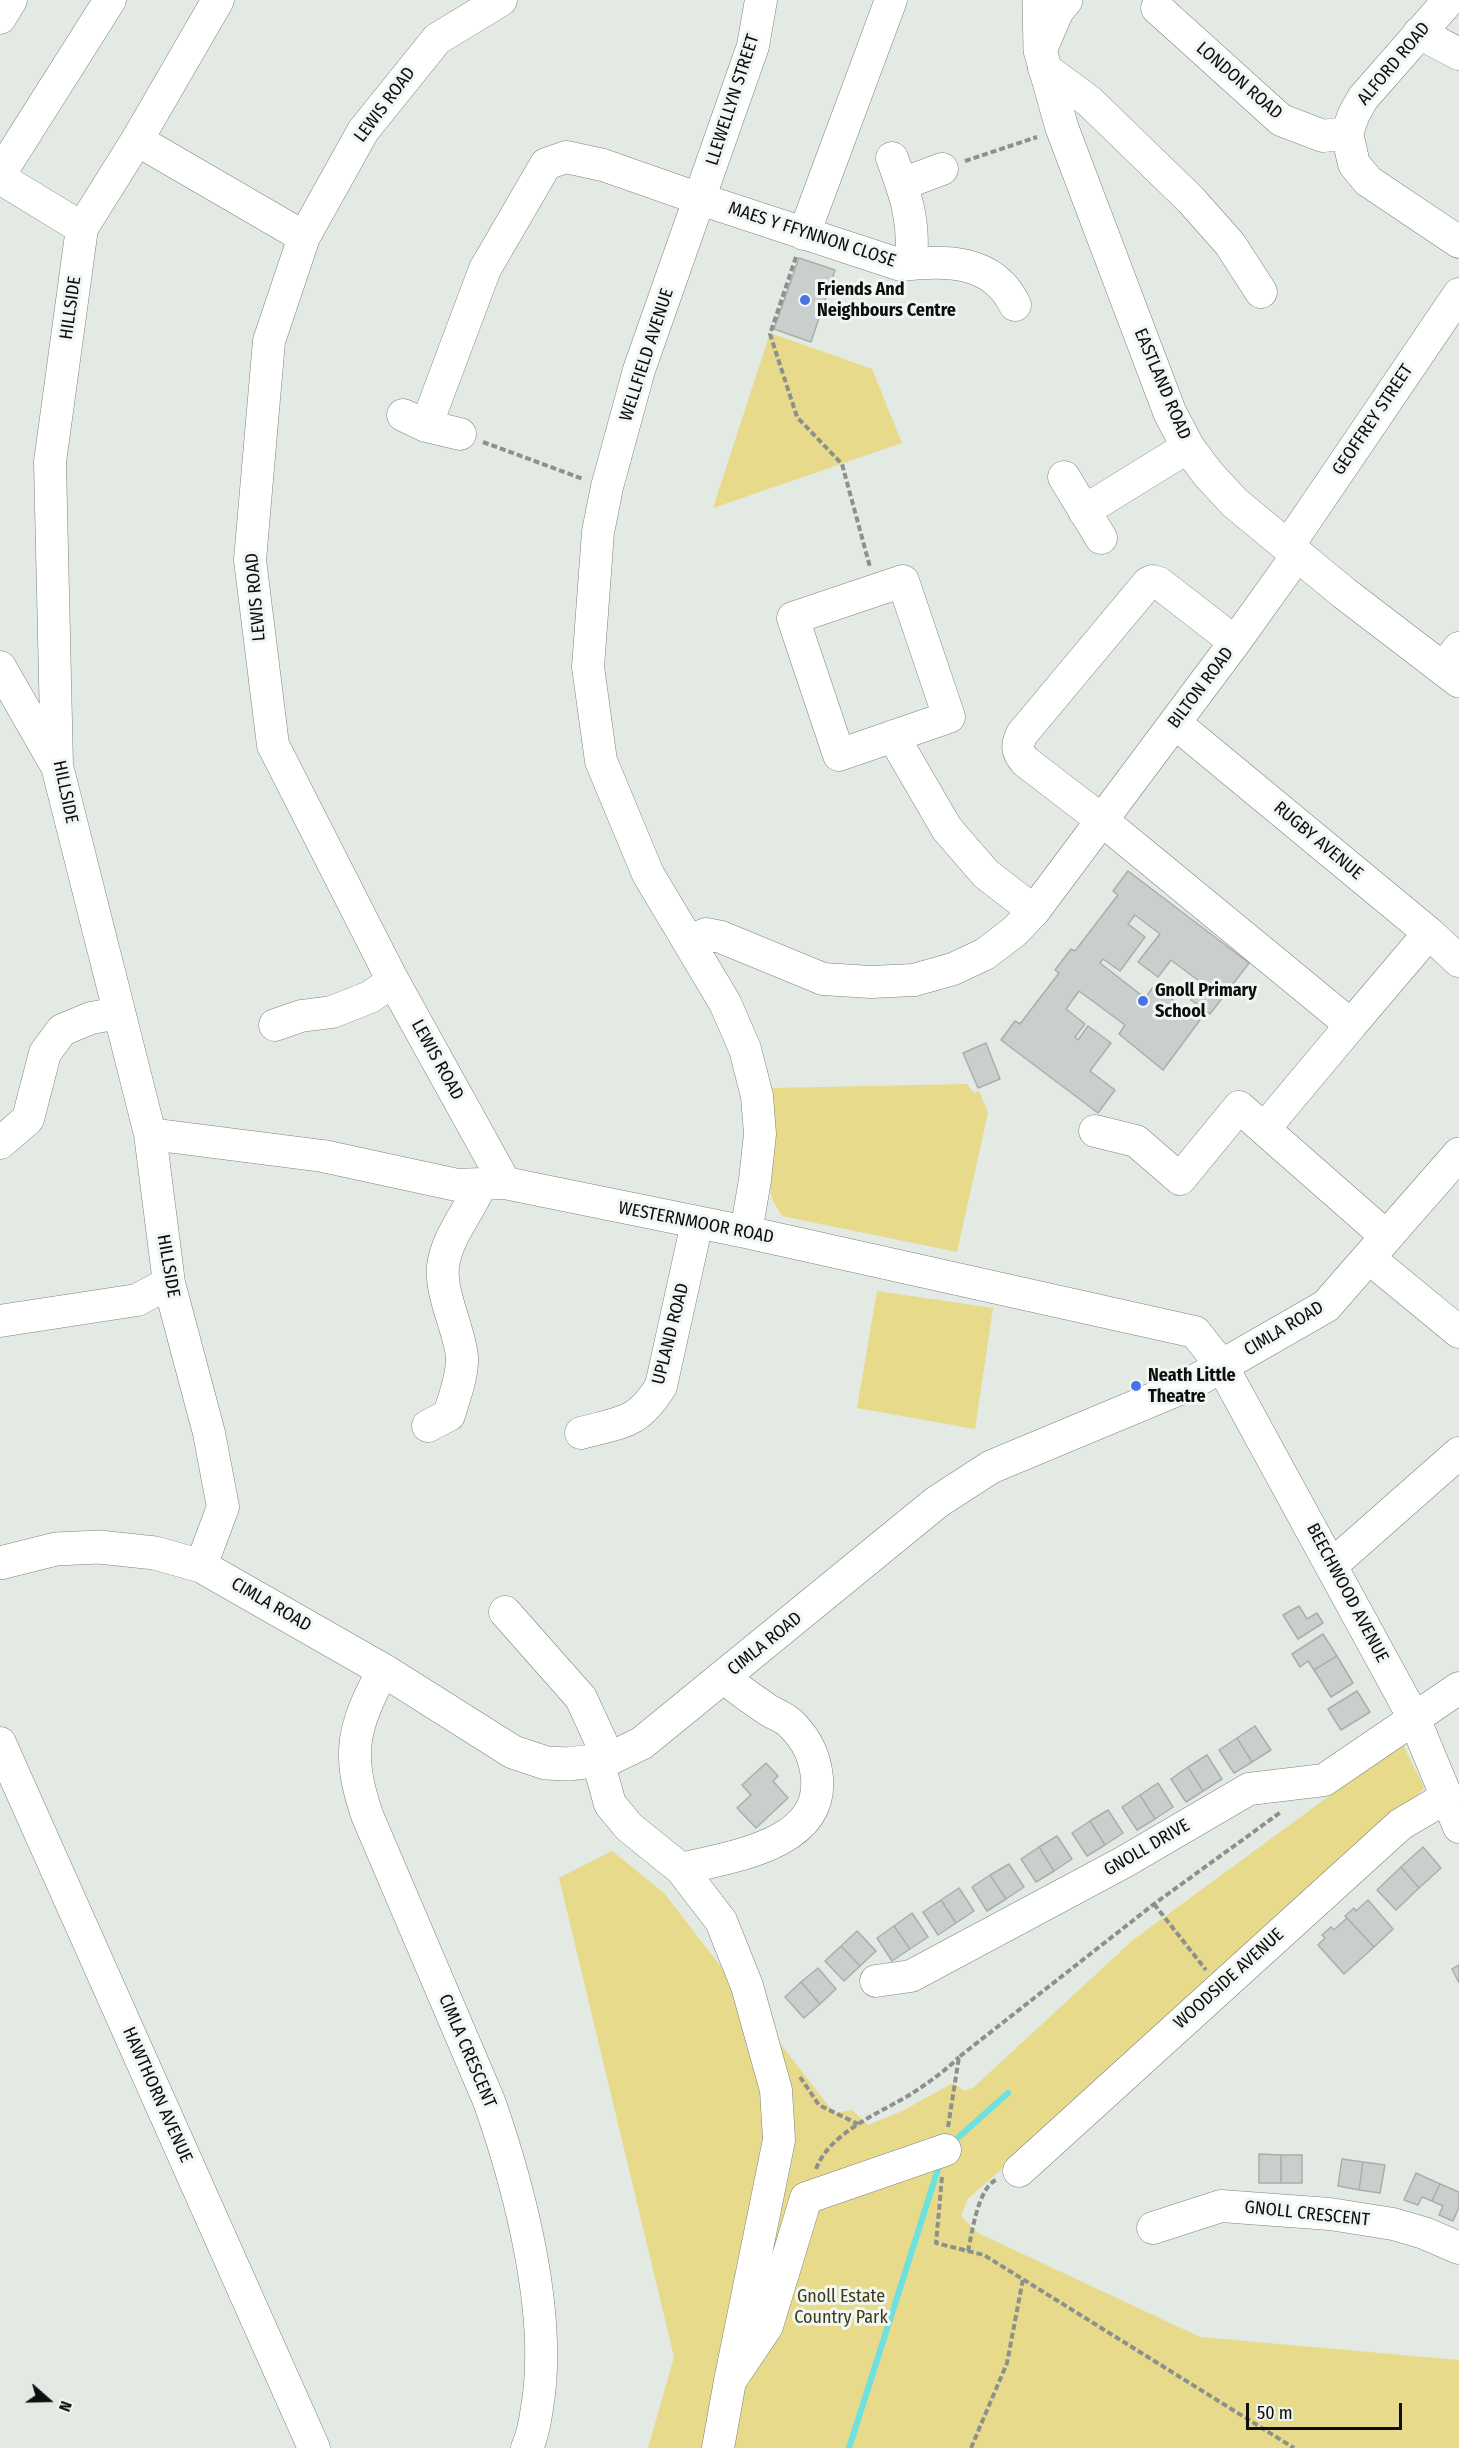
<!DOCTYPE html>
<style>
body{margin:0}
#map{position:relative;width:1459px;height:2448px;overflow:hidden;background:#e3e9e3;font-family:"Fira Sans Condensed",sans-serif}
canvas{display:block}
.north{position:absolute;left:18px;top:2370px;width:60px;height:60px;-webkit-text-stroke:4px #f0f6f1;paint-order:stroke;rotate:110deg;font-size:16px;font-weight:700;line-height:24px;text-align:center;color:#0d0e0d}
.north::after{content:'';display:block;margin:auto;width:21px;height:27px;background:#0d0e0d;clip-path:polygon(50% 0,100% 100%,50% 72%,0 100%)}
.scale{position:absolute;left:1246px;top:2403px;width:156px;height:27px;box-sizing:border-box;border:3px solid #0d0e0d;border-top:0;padding-left:8px;font-size:18px;line-height:21px;white-space:nowrap;color:#0d0e0d;-webkit-text-stroke:4px #f0f6f1;paint-order:stroke}
</style>
<div id="map">
<canvas width="1459" height="2448"></canvas>
<div class="north">N</div>
<div class="scale">50 m</div>
</div>
<script>
const context = document.querySelector('canvas').getContext('2d');
context.lineJoin = 'round';
function paint(path, color) { context.fillStyle = color; context.fill(path, 'evenodd'); }
function stroke(path, color, width, dash) { context.strokeStyle = color; context.lineWidth = width; context.lineCap = dash ? 'butt' : 'round'; context.setLineDash(dash || []); context.stroke(path); }
function label(font, color, halo, rows, align = 'center') {
  context.font = font + ' "Fira Sans Condensed",sans-serif'; context.lineWidth = 6; context.setLineDash([]); context.textBaseline = 'middle'; context.strokeStyle = halo; context.fillStyle = color; for (const [text, x, y, turn = 0] of rows) {
    context.save(); context.translate(x, y); context.rotate((+turn || 0) * Math.PI / 180); context.textAlign = isNaN(turn) ? turn : align; if (halo) context.strokeText(text, 0, 0); context.fillText(text, 0, 0); context.restore();
  }
}
paint(new Path2D(`
 M770 333 872 369 902 443 713 508Z
 M967 1084 974 1093 979 1091 988 1113 957 1252 782 1216 773 1201 770 1190 775 1126 772 1088Z
 M877 1291 993 1308 975 1429 857 1408Z
 M1400 1744 1403 1745 1424 1787 1422 1791 1213 1981 968 2199 961 2216 978 2233 1200 2337 1459 2360V2448H648L674 2357 559 1878 612 1851 664 1893 834 2113 852 2110 868 2125 902 2111 953 2083 964 2091 974 2087 1133 1940Z`), '#e7da8b');
stroke(new Path2D(`
 M951 2144 1008 2093
 M849 2448 940 2163`), '#6de0e0', 6);
const building = new Path2D(`
 M799 258 835 270 811 342 774 329Z
 M1128 871 1249 963 1210 1014 1191 1000 1203 984 1171 960 1158 977 1138 962 1160 934 1135 915 1128 924 1145 937 1120 971 1103 959 1100 963 1145 998 1154 986 1200 1020 1163 1070 1119 1034 1125 1025 1079 991 1066 1009 1085 1024 1075 1037 1078 1040 1088 1026 1111 1043 1090 1071 1115 1090 1098 1113 1001 1040 1015 1021 1020 1024 1059 973 1055 970 1071 949 1075 951 1118 895 1113 891Z
 M986 1043 1000 1079 978 1088 963 1053Z
 M1299 1606 1307 1619 1317 1613 1323 1623 1298 1639 1283 1615Z
 M1323 1634 1337 1656 1314 1670 1308 1661 1300 1667 1292 1654Z
 M1337 1656 1353 1683 1331 1697 1314 1670Z
 M1357 1691 1370 1712 1341 1730 1328 1709Z
 M1255 1726 1271 1750 1252 1762 1237 1738Z
 M1237 1738 1252 1762 1234 1773 1219 1750Z
 M1207 1755 1222 1779 1203 1791 1188 1767Z
 M766 1763 778 1776 773 1781 788 1798 756 1828 737 1808 751 1795 742 1785Z
 M1188 1767 1203 1791 1186 1802 1171 1779Z
 M1158 1783 1173 1807 1155 1819 1140 1795Z
 M1140 1795 1155 1819 1137 1830 1122 1807Z
 M1108 1810 1123 1833 1105 1845 1090 1821Z
 M1090 1821 1105 1845 1087 1856 1072 1833Z
 M1057 1836 1072 1859 1054 1871 1039 1847Z
 M1039 1847 1054 1871 1036 1882 1021 1859Z
 M1423 1847 1441 1868 1419 1888 1401 1867Z
 M1009 1864 1024 1887 1006 1899 990 1875Z
 M1401 1867 1419 1888 1396 1910 1377 1890Z
 M990 1875 1006 1899 987 1911 972 1887Z
 M959 1888 974 1911 956 1923 941 1900Z
 M941 1900 956 1923 938 1935 923 1912Z
 M1368 1900 1393 1929 1374 1947 1345 1916 1354 1908 1356 1911Z
 M912 1913 928 1937 910 1949 894 1926Z
 M1347 1918 1374 1947 1344 1974 1318 1945 1325 1938 1322 1935 1331 1927 1334 1930Z
 M894 1926 910 1949 892 1961 877 1938Z
 M857 1931 876 1951 860 1966 841 1946Z
 M841 1946 860 1966 844 1981 825 1961Z
 M1459 1965V1983L1452 1969Z
 M818 1968 836 1989 820 2004 801 1982Z
 M801 1982 820 2004 804 2018 785 1997Z
 M1259 2154 1281 2155V2183H1259Z
 M1281 2155H1302V2183H1281Z
 M1342 2159 1363 2162 1359 2190 1338 2186Z
 M1363 2162 1385 2165 1380 2193 1359 2190Z
 M1416 2173 1440 2184 1432 2201 1422 2197 1418 2205 1404 2200Z
 M1440 2184 1459 2192V2207L1453 2221 1439 2215 1443 2206 1432 2201Z`);
paint(building, '#c8cfcc');
stroke(building, '#a8afad', 1.5);
const minor = new Path2D(`
 M501 0 437 39 363 131 304 237 269 341 250 560 273 745 391 977 505 1183
 M1449 0 1363 98 1354 114 1347 133 1354 164 1368 181 1459 242
 M1157 8 1281 120 1323 136 1347 133
 M0 18 11 0
 M1419 33 1459 54
 M1044 68 1089 101 1191 200 1230 244 1261 292
 M137 140 304 237
 M892 158C905 193 915 221 911 259L901 265
 M0 174 110 0
 M0 178 82 228
 M902 184 942 169
 M804 234 891 0
 M403 415 426 426 460 434
 M426 426 485 269 546 164 566 157 603 165 700 199 901 265C945 260 993 259 1015 305
 M1064 477 1101 538
 M1084 511 1188 447
 M1288 546 1459 294
 M903 581 949 717 839 755 793 618Z
 M1235 642 1159 583 1152 581 1148 583 1022 734C1016 746 1017 752 1026 762L1103 821 1351 1025 1429 933
 M0 667 55 763
 M1443 668 1459 648
 M1175 723 1429 933 1459 961
 M893 736 947 829 986 874 1034 911
 M689 941 706 934 721 937 823 979 871 982 914 980 953 969 985 954 1015 931 1034 911 1235 642 1298 554
 M275 1025 301 1016 332 1012 370 997 393 981
 M1264 1129 1387 1237
 M1095 1131 1136 1141 1180 1179 1239 1107 1264 1129 1351 1025
 M150 1134 323 1156 457 1185 505 1183 746 1232 1195 1332 1222 1366 1414 1718 1459 1827
 M0 1143 28 1119 45 1053 62 1030 91 1018 119 1013
 M746 1232 755 1180 760 1134 757 1096 745 1049 725 1003 648 874 601 761 588 667 598 532 607 487 639 370 753 46 761 0
 M1369 1258 1459 1332
 M0 1321 137 1300 169 1283
 M428 1426 449 1415C454 1398 463 1375 462 1357 460 1331 440 1294 443 1267 446 1237 470 1211 481 1184
 M581 1433C622 1422 638 1424 661 1386L697 1223
 M1332 1565 1459 1453
 M201 1566 223 1507 209 1433 169 1283 150 1134 57 766 50 462 82 228 137 140 218 0
 M505 1612 581 1698 609 1759
 M383 1670C353 1728 346 1752 367 1815L489 2101C520 2189 553 2316 537 2408 535 2422 533 2435 527 2448
 M0 1743 314 2448
 M598 1761 610 1804 629 1827 681 1869 721 1921 747 1986 776 2090 779 2140 730 2381
 M681 1869C728 1857 823 1846 817 1778 815 1756 807 1740 792 1725 786 1718 776 1715 768 1710 753 1700 738 1689 724 1678
 M876 1981 911 1976 1124 1862 1249 1789 1324 1780 1459 1688
 M1019 2171 1401 1824 1447 1797
 M1153 2228 1221 2206 1330 2214 1393 2224 1424 2233 1459 2248
 M718 2448 730 2381 767 2326 806 2198 945 2150`);
const major = new Path2D(`
 M1039 0 1040 50 1062 128 1170 413 1188 447 1208 474 1235 503 1344 593 1459 681
 M1042 46 1057 11 1066 0
 M0 1563 56 1549 99 1547 155 1553 201 1566 383 1670 513 1752 546 1763 568 1764 609 1759 642 1743 937 1502 991 1467 1190 1384 1326 1306 1459 1154`);
stroke(minor, '#7e837e', 33);
stroke(major, '#7e837e', 34);
stroke(new Path2D(`
 M965 161 1037 137
 M796 257 770 334 797 417 842 464 870 567
 M483 442 583 479
 M1154 1904 1206 1970
 M800 2077 819 2105 858 2124
 M948 2127 959 2057 1154 1904 1281 1812
 M816 2169C830 2132 880 2113 911 2094 928 2083 945 2071 959 2057
 M942 2177 936 2243 984 2255 1294 2448
 M968 2251C972 2233 978 2188 996 2180
 M971 2448 1007 2363 1023 2279`), '#8d918d', 4, [6, 3]);
stroke(minor, '#fff', 32);
stroke(major, '#fff', 33);
for (const [x, y, r, color] of [
 [805,300,6,"#4a72e5"],
 [1143,1001,6,"#4a72e5"],
 [1136,1386,6,"#4a72e5"]
]) { const dot = new Path2D(); dot.arc(x, y, r, 0, 2 * Math.PI); context.fillStyle = color; context.fill(dot); stroke(dot, '#f0f6f1', 2); }
label('18px', '#0d0e0d', '#f0f6f1', [
 ["ALFORD ROAD",1394,64,-50],
 ["LONDON ROAD",1239,81,41],
 ["LLEWELLYN STREET",733,100,-72],
 ["LEWIS ROAD",385,105,-53],
 ["MAES Y FFYNNON CLOSE",812,235,18],
 ["HILLSIDE",71,308,-82],
 ["WELLFIELD AVENUE",647,355,-72],
 ["EASTLAND ROAD",1162,384,67],
 ["GEOFFREY STREET",1373,420,-56],
 ["LEWIS ROAD",256,597,-95],
 ["BILTON ROAD",1201,688,-53],
 ["HILLSIDE",65,792,78],
 ["RUGBY AVENUE",1318,841,40],
 ["LEWIS ROAD",437,1060,61],
 ["WESTERNMOOR ROAD",696,1223,11],
 ["HILLSIDE",168,1266,80],
 ["CIMLA ROAD",1284,1329,-31],
 ["UPLAND ROAD",671,1334,-76],
 ["BEECHWOOD AVENUE",1347,1593,62],
 ["CIMLA ROAD",271,1605,30],
 ["CIMLA ROAD",765,1644,-39],
 ["GNOLL DRIVE",1147,1848,-30],
 ["WOODSIDE AVENUE",1229,1979,-42],
 ["CIMLA CRESCENT",467,2051,67],
 ["HAWTHORN AVENUE",157,2095,66],
 ["GNOLL CRESCENT",1307,2214,6]
]);
label('bold 18px', '#0d0e0d', '#f0f6f1', [
 ["Friends And",817,290],
 ["Neighbours Centre",817,311],
 ["Gnoll Primary",1155,991],
 ["School",1155,1012],
 ["Neath Little",1148,1376],
 ["Theatre",1148,1397]
], 'left');
label('18px', '#403a16', '#f0f6f1', [
 ["Gnoll Estate",841,2297],
 ["Country Park",841,2318]
]);
</script>
